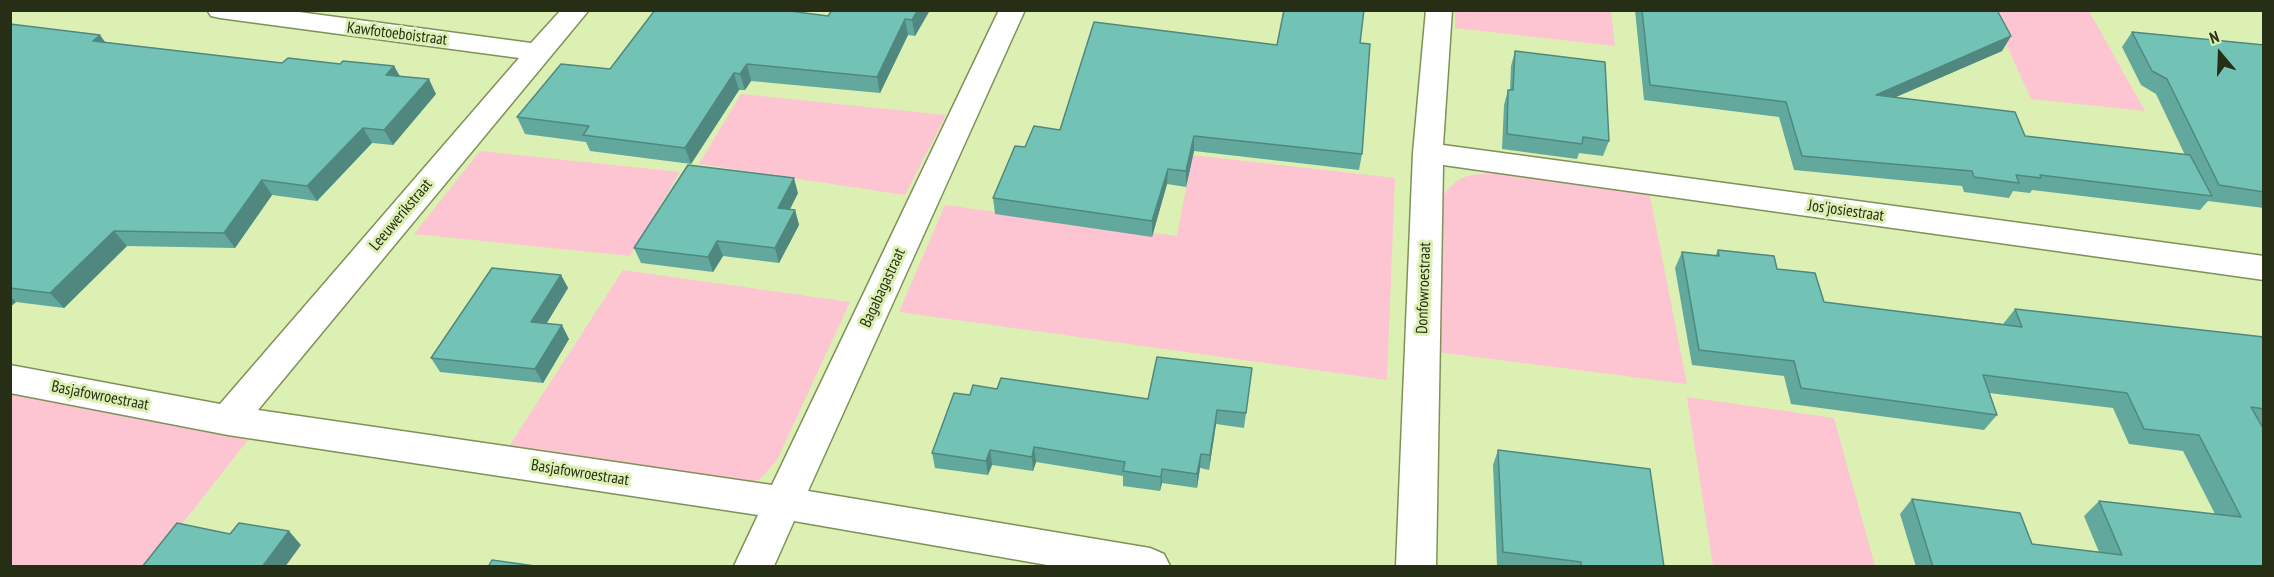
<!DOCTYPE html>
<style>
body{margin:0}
#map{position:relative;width:2274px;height:577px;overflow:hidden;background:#dcf0b3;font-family:"PT Sans Narrow",sans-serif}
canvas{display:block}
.frame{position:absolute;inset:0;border:12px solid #272e16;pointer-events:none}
.north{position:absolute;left:2190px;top:24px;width:60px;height:60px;-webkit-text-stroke:4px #dcf0b3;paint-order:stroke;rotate:341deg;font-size:16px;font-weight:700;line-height:24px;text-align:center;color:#272e16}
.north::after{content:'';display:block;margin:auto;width:21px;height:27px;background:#272e16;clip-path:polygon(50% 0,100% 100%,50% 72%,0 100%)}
</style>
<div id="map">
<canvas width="2274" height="577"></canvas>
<div class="frame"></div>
<div class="north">N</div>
</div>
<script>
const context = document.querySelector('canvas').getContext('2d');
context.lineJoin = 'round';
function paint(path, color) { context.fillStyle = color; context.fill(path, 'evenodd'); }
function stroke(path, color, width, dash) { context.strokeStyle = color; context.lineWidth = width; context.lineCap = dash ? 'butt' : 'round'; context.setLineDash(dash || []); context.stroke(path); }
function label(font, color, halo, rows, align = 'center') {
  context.font = font + ' "PT Sans Narrow",sans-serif'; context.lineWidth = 6; context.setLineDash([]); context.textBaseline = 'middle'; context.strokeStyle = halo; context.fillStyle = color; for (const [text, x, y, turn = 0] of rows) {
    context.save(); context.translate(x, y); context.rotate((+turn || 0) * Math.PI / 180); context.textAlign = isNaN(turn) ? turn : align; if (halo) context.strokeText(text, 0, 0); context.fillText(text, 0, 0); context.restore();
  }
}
paint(new Path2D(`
 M1455 11H1611L1615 46 1455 28Z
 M1991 11H2089L2145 111 2031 99Z
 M741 94 946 115 905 195 699 164Z
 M480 151 680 172 630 256 414 234Z
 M1192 155 1395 178 1387 380 899 312 945 205 1177 236Z
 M1495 173 1649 191 1687 384 1437 352 1442 196C1461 174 1466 175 1495 173Z
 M623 270 850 302 777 460 760 479 728 492 504 454Z
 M10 383 259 426 149 566H11Z
 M1687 397 1834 418 1875 566H1713Z`), '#fdc5d2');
const minor = new Path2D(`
 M207 10H284L531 43 561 10H589L258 410 772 485 999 10H1025L808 491 1150 548 1164 554 1170 566H1053L794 521 774 566H734L758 515 228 435 10 393V365L220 404 519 58 220 18 211 16Z
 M1426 10H1452L1443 145 2264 256V280L1443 165 1436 566H1396L1413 153Z`);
stroke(minor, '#7f9158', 3);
paint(minor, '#fff');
paint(new Path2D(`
 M832 10H930L915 36 908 35 880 93 751 81 745 90H739L691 164 590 151 586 142 525 134 517 117 610 69 828 16Z
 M1635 10H1997L2011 36 2002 51 1896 97 2025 136 2185 155 2156 94 2141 85 2122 47 2132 32 2264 45V208L2208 201 2200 210 2032 190 2030 193 2013 191 2009 198 1964 192 1962 186 1794 170 1779 117 1644 100Z
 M10 24 105 42 282 63 394 66 400 76 436 94 393 145 372 143 317 201 272 195 235 248 127 246 64 308 16 302 10 307Z
 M1360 43 1362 154 1359 170 1194 151 1186 187 1167 184 1152 237 995 214 993 198 1025 147 1060 130 1277 45Z
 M1515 51 1609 141 1603 156 1579 153 1577 159 1502 149 1504 105 1508 90H1510L1511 66Z
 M798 193 790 209 795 210 799 225 779 263 723 256 713 272 641 263 634 248Z
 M1718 250 1777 269 1824 302 2003 324 2015 309 2264 337V426H2261L2264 567H1916L1900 514 1912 499 2032 544 2099 552 2084 516 2099 501 2215 514 2183 451 2129 444 2113 408 1989 393 1997 415 1984 430 1791 404 1784 376 1692 365 1675 268 1682 252 1715 256Z
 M561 275 568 288 546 324 569 339 543 383 440 372 431 358Z
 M1252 368 1244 428 1216 424 1209 470 1200 468 1197 488 1162 483 1160 491 1123 486V476L1036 462 1033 471 992 465 988 475 935 468 932 453 970 395 997 389 1148 399Z
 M1498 450 1664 567 1497 566 1493 465Z`), '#62a89d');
paint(new Path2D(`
 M918 10H930L915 36 912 20Z
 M905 19 908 35 880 93 877 77Z
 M100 35 111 50 93 41Z
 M2011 36 2002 51 1868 109 1876 95Z
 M747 64 751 81 745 90 740 74Z
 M394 66 402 81 386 75Z
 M734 73 739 90 691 164 685 148Z
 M429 79 436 94 393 145 384 130Z
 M363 128 372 143 317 201 307 186Z
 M1194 136V151L1186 187V171Z
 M1168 169 1167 184 1152 237V221Z
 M794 178 798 193 783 223 778 208Z
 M262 180 272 195 235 248 224 233Z
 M795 210 799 225 779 263 775 248Z
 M114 231 127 246 64 308 50 293Z
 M717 241 723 256 713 272 708 257Z
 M561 275 568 288 539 336 531 322Z
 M10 296 16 302 10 307Z
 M562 325 569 339 543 383 535 369Z
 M1217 410 1216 424 1209 470 1210 455Z
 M1034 447 1036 462 1033 471 1032 457Z
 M990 450 992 465 988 475 986 461Z
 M1201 454 1200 468 1197 488V474Z
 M1162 469V483L1160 491 1161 477Z
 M289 531 301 545 285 567H262Z`), '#50887f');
const building = new Path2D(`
 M655 10H782L828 16 832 10H918L912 20 905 19 877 77 747 64 740 74 734 73 685 148 583 135 589 126 517 117 561 64 610 69Z
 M1284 10H1364L1360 43 1370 44 1362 154 1194 136 1186 171 1168 169 1152 221 993 198 1015 146 1025 147 1034 126 1060 130 1094 22 1277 45Z
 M1642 10H1997L2011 36 1876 95 2015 112 2025 136 2190 155 2212 196 2040 175 2041 178 2016 175 2019 183 1974 177 1972 171 1802 156 1786 102 1650 85Z
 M10 24 100 35 93 41 282 63 288 58 340 64 343 61 394 66 386 75 429 79 384 130 363 128 307 186 262 180 224 233 114 231 50 293 10 288Z
 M2132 32 2264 45V192L2219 185 2167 79 2152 71Z
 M1515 51 1605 62 1609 141 1583 137 1582 144 1507 134 1508 90H1513Z
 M688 165 794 178 778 208 795 210 775 248 717 241 708 257 634 248Z
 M1718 250 1774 256 1777 269 1815 273 1824 302 2022 327 2015 309 2264 337V409L2251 407 2264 430V567H1933L1912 499 2020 513 2032 544 2122 555 2099 501 2241 517 2199 435 2144 429 2127 393 1983 375 1997 415 1801 388 1794 361 1699 350 1682 252 1719 256Z
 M492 268 561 275 531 322 562 325 535 369 431 358Z
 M1157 357 1252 368 1246 413 1217 410 1210 455 1201 454 1197 474 1162 469 1161 477 1123 471 1125 462 1034 447 1032 457 990 450 986 461 932 453 954 393 970 395 973 385 997 389 1001 378 1148 399Z
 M1498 450 1650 469 1664 567H1581V562L1503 552Z
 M177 523 230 534 239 523 289 531 262 567H142Z
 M492 560 542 567H488Z`);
paint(building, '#72c3b6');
stroke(building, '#50887f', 1.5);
label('16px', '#272e16', '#dcf0b3', [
 ["Kawfotoeboistraat",397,34,7],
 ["Jos'josiestraat",1846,211,8],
 ["Leeuwerikstraat",401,215,-50],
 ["Bagabagastraat",883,288,-65],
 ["Donfowroestraat",1424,288,-88],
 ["Basjafowroestraat",100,396,11],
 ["Basjafowroestraat",580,473,9]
]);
</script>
